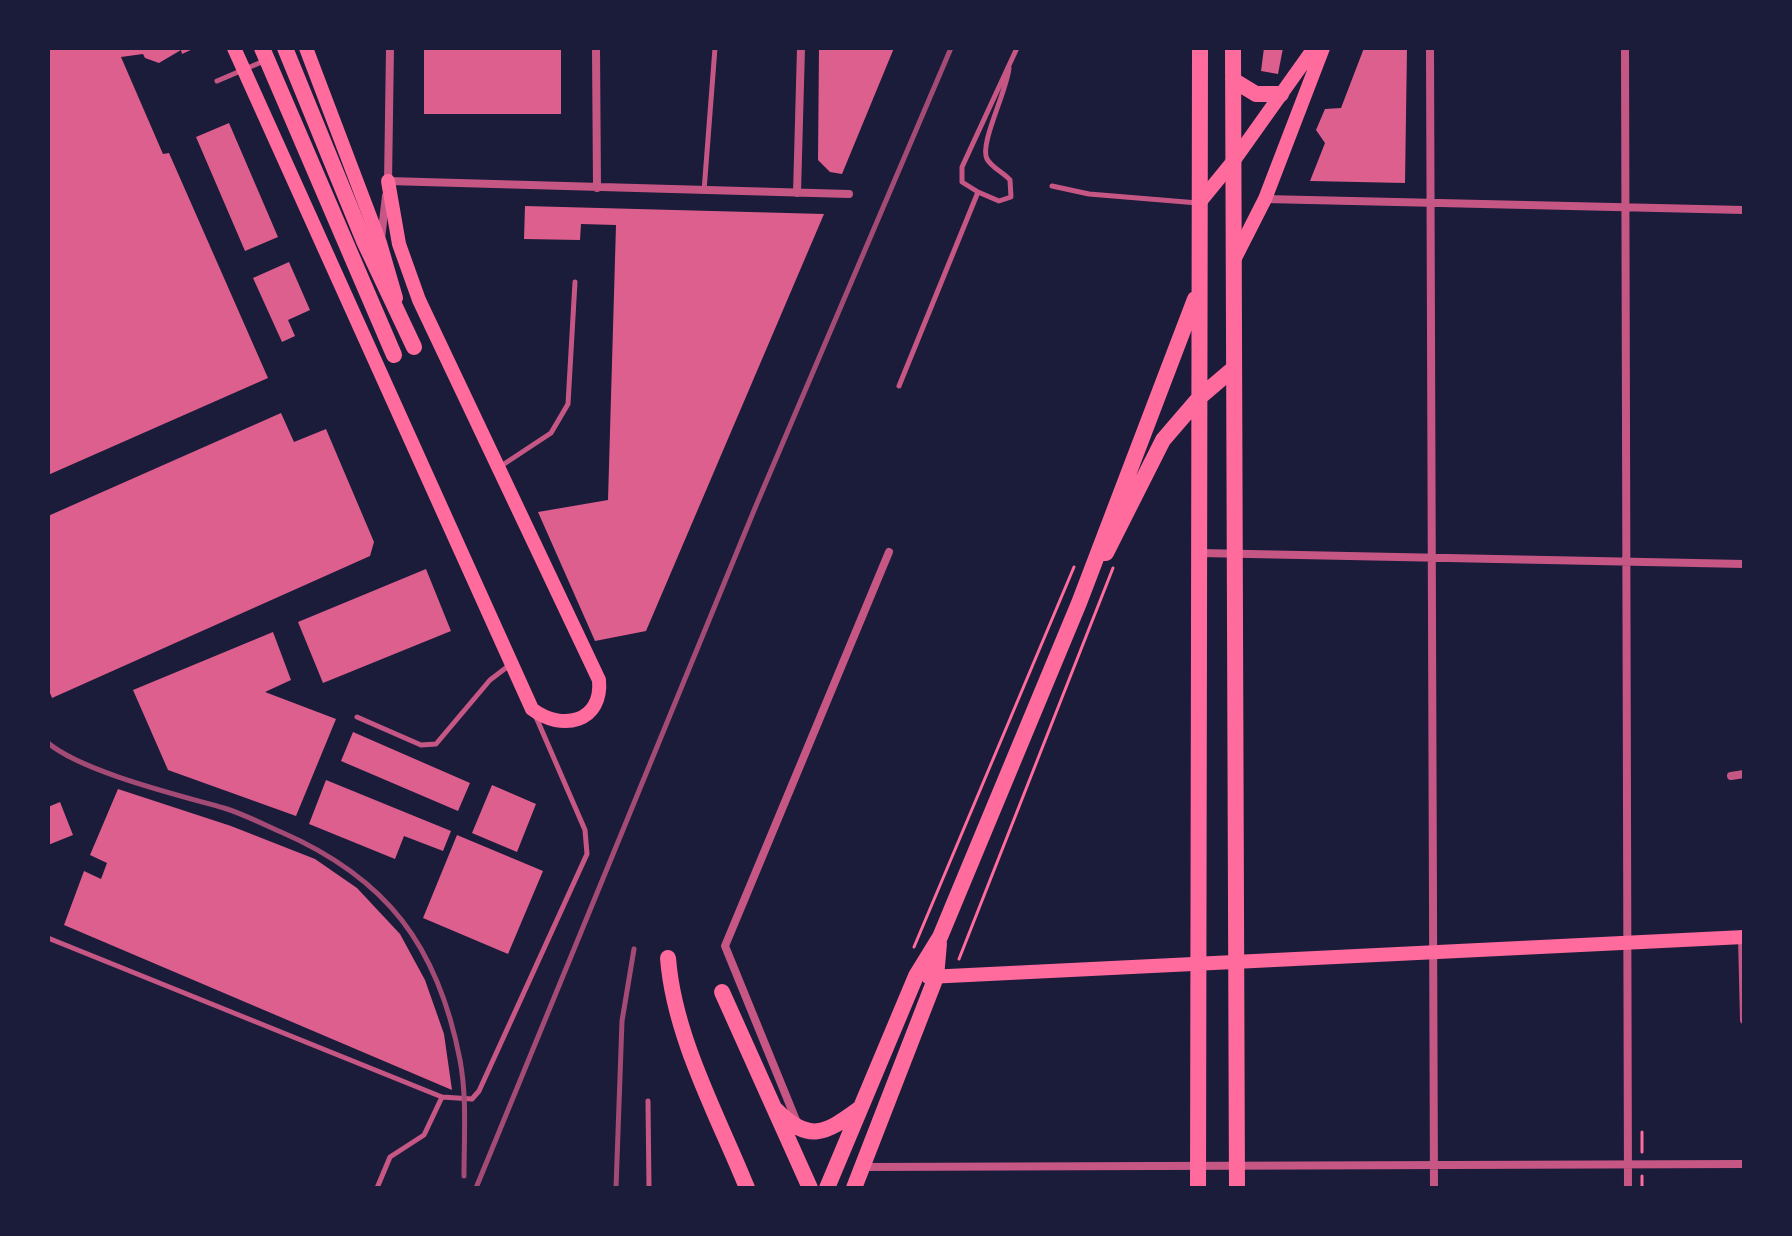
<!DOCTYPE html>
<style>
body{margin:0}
#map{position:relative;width:1792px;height:1236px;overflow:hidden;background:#1b1b3a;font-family:"Space Grotesk",sans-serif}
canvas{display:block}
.frame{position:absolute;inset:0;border:50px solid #1b1b3a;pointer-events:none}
</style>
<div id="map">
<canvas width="1792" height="1236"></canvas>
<div class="frame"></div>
</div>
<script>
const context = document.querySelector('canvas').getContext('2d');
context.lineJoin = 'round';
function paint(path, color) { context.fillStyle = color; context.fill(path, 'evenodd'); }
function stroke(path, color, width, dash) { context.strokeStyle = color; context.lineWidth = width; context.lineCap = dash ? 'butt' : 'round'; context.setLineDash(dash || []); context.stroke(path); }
paint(new Path2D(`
 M48 48H195L182 54 181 50 159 63 145 58 143 54 121 57 163 154 169 153 268 378 48 475Z
 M424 48H561V114H424Z
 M819 48H894L842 174 830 172 818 160Z
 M1264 48H1283L1278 74 1261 71Z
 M1364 48H1407L1405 183 1310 181 1325 143 1316 130 1325 109 1341 108Z
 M229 123 278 237 245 251 196 137Z
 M525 206 824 214 646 631 595 641 538 512 608 500 616 225 581 224 580 240 524 239Z
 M289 262 310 310 288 320 295 336 282 342 253 278Z
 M281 413 294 442 326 429 374 542 370 556 52 698 48 688V516Z
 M426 569 451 631 323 683 298 622Z
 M273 632 291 680 265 692 336 719 296 816 168 770 133 690Z
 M353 732 470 783 458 811 341 761Z
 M326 780 451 831 443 851 404 836 395 859 309 824Z
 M492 785 536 804 517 852 472 833Z
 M118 789 231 826 315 859 357 888 400 934 425 980 444 1034 452 1090 64 925 84 871 101 879 107 863 90 855Z
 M60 802 73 835 48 845V807Z
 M457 835 543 871 508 954 423 918Z`), '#dd5f8e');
stroke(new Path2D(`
 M914 947 1074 567
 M959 959 1113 568
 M1642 1132V1152
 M1642 1176V1188`), '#ff6b9d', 3);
stroke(new Path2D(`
 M217 81 264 61
 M1052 186 1089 194 1198 203
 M704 191 715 48
 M978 192 999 201 1011 197 1010 180C1003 172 992 168 987 159 979 144 1007 91 1009 68
 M899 386 978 192 962 182V167L1017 48
 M501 466 551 433 568 404 575 282
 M357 717 421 745 436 744 490 680 511 664
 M48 938 442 1097 472 1099 479 1091 587 854 585 830 536 717
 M648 1101 649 1188
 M377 1188 390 1157 424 1135 442 1097`), '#c65784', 5);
stroke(new Path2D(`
 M596 48 597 188
 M1430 48 1434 1188
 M1625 48 1628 1188
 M388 181 849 194
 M388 183 390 48
 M797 193 801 48
 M1265 199 1744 210
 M381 239 386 196
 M1200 553 1744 564
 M1731 776 1744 774
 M1742 937 1744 1020
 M798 1125 725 946 889 552
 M863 1167 1744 1164`), '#c65784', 8);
stroke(new Path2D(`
 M234 48 532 709C562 732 603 722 599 680L419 300 399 244 388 181
 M306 48 380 243 396 298
 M1199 203 1235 159 1314 48
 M1234 260 1265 199 1323 48
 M928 977 1744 937`), '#ff6b9d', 14);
stroke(new Path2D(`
 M262 48 394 355
 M285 48 364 241 414 347
 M1233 48 1237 1188
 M1233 80 1256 94H1281
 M1106 553 1163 440 1200 397 1234 368
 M668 958C674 1037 718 1116 747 1188
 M722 992 810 1188
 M776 1110C809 1143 825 1134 859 1109
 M827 1188 916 976 940 937 1079 603 1195 299
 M854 1188 936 977 939 943
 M1198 1188 1200 48`), '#ff6b9d', 16);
stroke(new Path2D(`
 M48 743C83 772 178 795 224 808 244 814 262 824 281 832 387 878 438 946 460 1060 467 1097 464 1137 464 1176
 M476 1188 755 508 951 48
 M616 1188 622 1021 634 949`), '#a44b75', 5);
</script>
